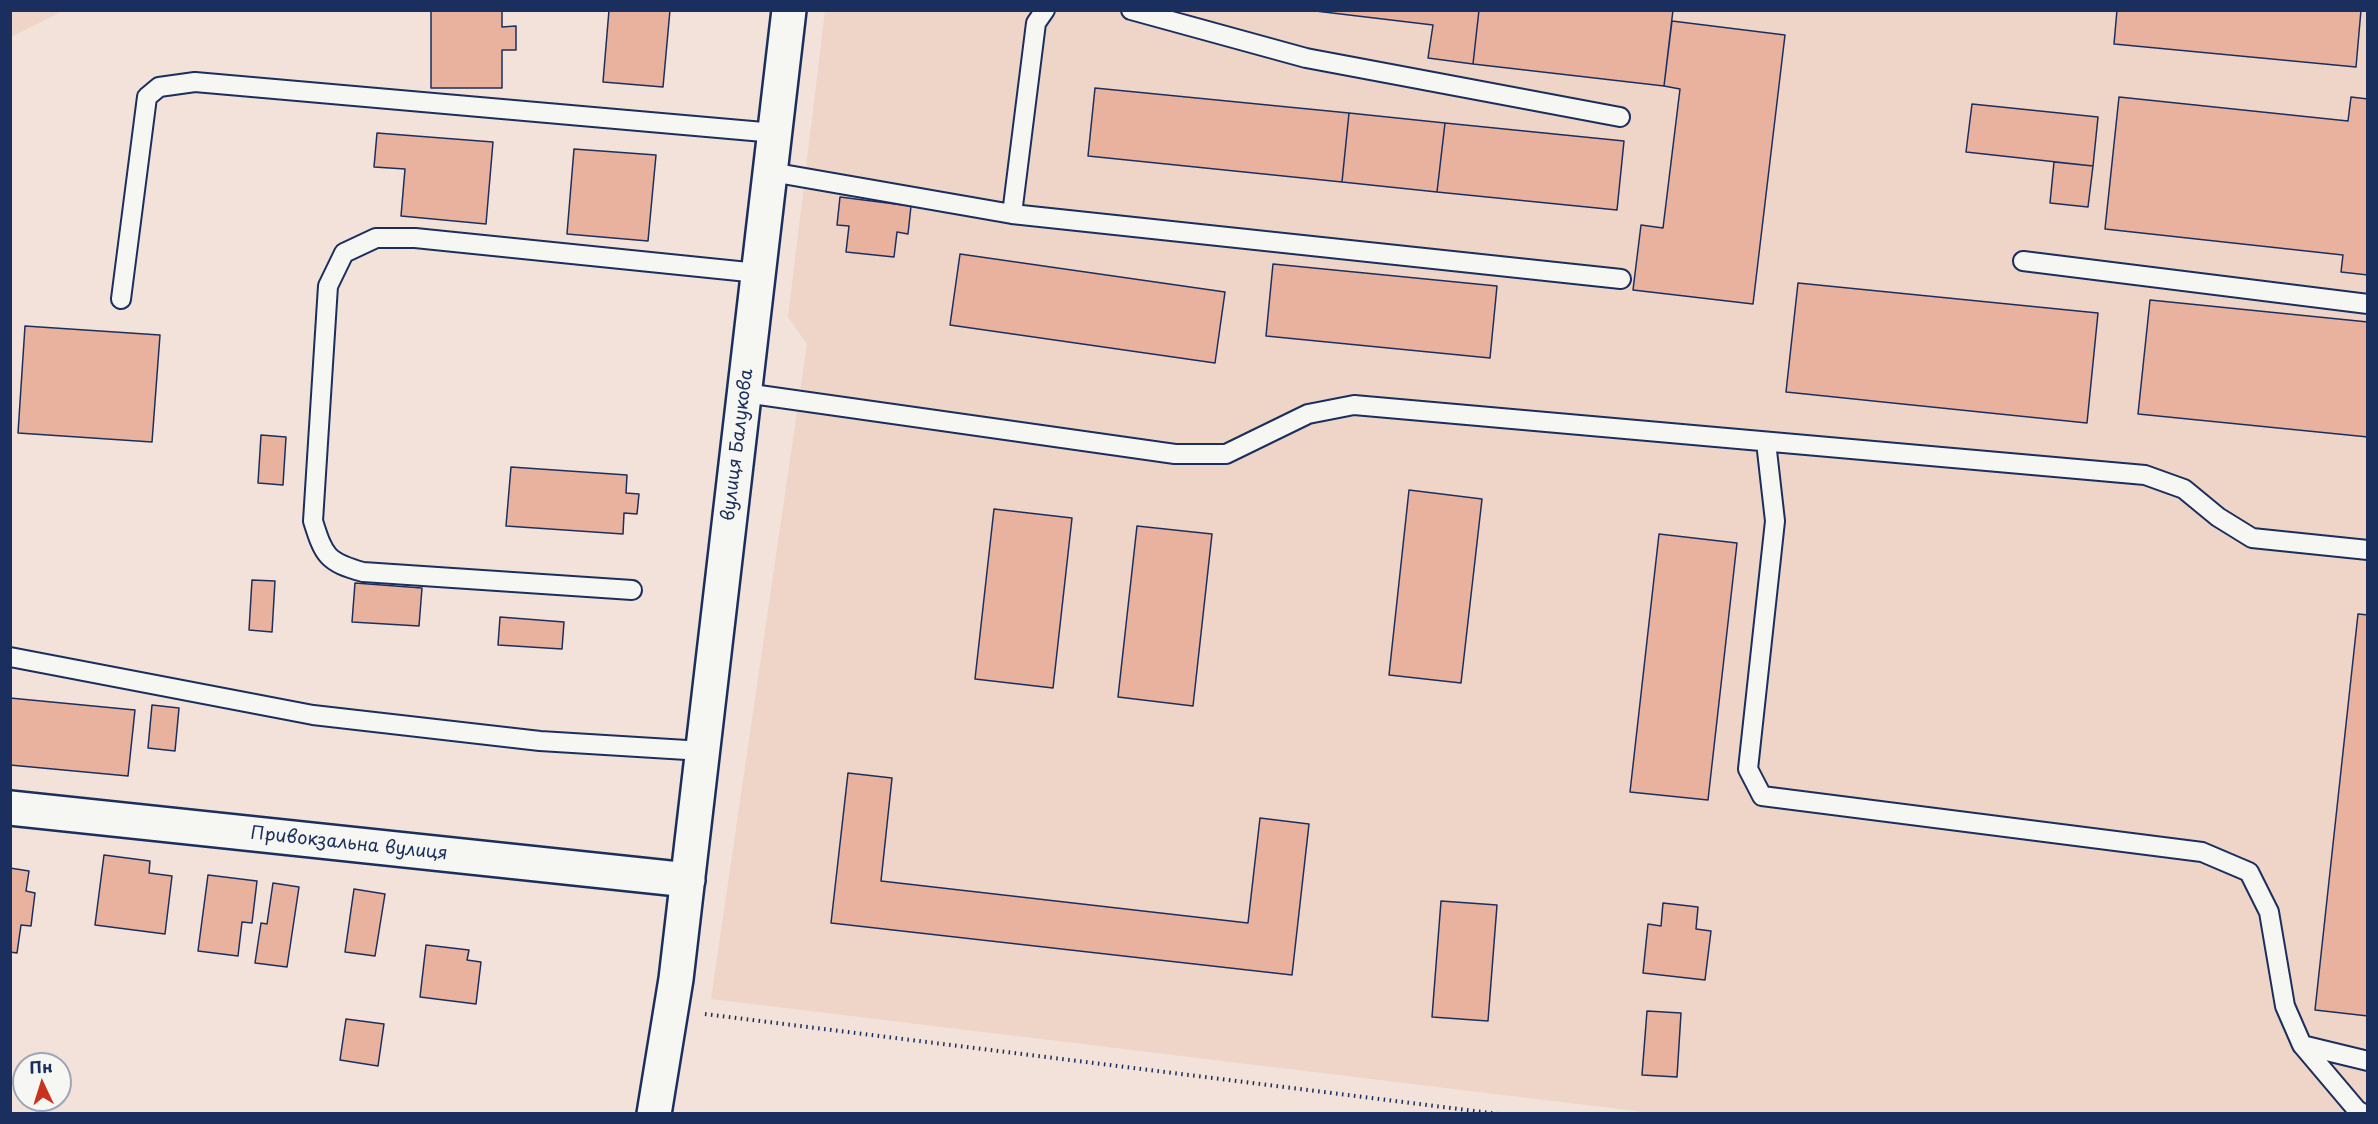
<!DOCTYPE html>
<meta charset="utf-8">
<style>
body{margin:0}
#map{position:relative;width:2378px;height:1124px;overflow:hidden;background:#f2e2d9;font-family:"Playpen Sans",sans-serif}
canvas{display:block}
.frame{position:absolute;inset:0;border:12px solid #1b2f5e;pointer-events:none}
.north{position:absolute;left:12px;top:1052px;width:60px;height:60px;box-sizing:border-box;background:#f6f6f2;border:2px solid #9ea6b7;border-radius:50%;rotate:356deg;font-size:16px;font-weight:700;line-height:24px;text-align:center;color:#1b2f5e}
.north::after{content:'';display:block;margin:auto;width:21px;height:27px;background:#c8321e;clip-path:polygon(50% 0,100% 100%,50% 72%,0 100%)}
</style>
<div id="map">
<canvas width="2378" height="1124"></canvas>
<div class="frame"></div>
<div class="north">Пн</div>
</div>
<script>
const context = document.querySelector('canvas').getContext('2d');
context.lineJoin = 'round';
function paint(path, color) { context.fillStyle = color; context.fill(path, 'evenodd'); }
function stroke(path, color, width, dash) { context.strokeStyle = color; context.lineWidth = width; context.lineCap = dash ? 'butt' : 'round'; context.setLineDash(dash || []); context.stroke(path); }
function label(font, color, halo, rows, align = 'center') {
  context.font = font + ' "Playpen Sans",sans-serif'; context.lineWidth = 6; context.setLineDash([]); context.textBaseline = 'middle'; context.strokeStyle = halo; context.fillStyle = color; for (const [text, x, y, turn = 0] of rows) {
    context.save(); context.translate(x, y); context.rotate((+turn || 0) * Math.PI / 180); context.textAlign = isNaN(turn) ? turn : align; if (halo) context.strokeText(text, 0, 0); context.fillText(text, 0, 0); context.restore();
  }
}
paint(new Path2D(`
 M11 10H63V11L11 37Z
 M825 11H2367V1113H1652L711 999 807 344 788 317Z`), '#efd4c8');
const building = new Path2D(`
 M431 10H502V27L516 26V50H502V88H431Z
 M609 10H670L663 87 603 82Z
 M1307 10H1479L1473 64 1428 58 1433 25Z
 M1479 10H1673L1664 86 1473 64Z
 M2117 10H2361L2356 67 2114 44Z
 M1672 21 1785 35 1753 304 1633 290 1641 225 1663 228 1680 89 1664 86Z
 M1095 88 1349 113 1342 182 1088 156Z
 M2119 97 2348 121 2351 97 2368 99V275L2341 272 2343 255 2105 229Z
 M1972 104 2098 117 2093 166 1966 152Z
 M1349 113 1445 123 1437 192 1342 182Z
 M1445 123 1624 141 1617 210 1437 192Z
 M377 133 493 142 486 224 401 216 405 169 374 167Z
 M574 149 656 155 648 241 567 234Z
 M2054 162 2093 166 2088 207 2050 203Z
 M840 197 911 206 908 234 897 232 894 257 846 252 849 226 837 225Z
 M960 254 1225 292 1215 363 950 325Z
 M1273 264 1497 286 1490 358 1266 336Z
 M1798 283 2098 313 2087 423 1786 392Z
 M2150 300 2368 322V437L2138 414Z
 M25 326 160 335 152 442 18 433Z
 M261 435 286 437 283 485 258 483Z
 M511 467 627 475 626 493 639 494 637 514 624 513 623 534 506 526Z
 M1409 490 1482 499 1461 683 1389 675Z
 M994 509 1072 518 1053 688 975 679Z
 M1137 526 1212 534 1193 706 1118 697Z
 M1659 534 1737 543 1708 800 1630 792Z
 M252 580 275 581 272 632 249 630Z
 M355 583 422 588 419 626 352 622Z
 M2358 614 2368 615V1016L2315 1010Z
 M500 617 564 622 562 649 498 645Z
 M10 698 135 710 128 776 10 765Z
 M152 705 179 708 175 751 148 748Z
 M848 773 892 778 881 881 1248 923 1260 818 1309 824 1292 975 831 923Z
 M104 855 150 861 149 873 172 876 165 934 95 925Z
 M10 868 29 871 26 891 35 893 31 926 21 925 17 953 10 952Z
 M208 875 257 881 252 923 242 922 238 956 198 951Z
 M273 883 299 887 287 967 255 963 261 923 267 924Z
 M354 889 385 894 375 956 345 952Z
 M1441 901 1497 905 1488 1021 1432 1017Z
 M1663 903 1698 907 1696 929 1711 931 1705 980 1643 973 1648 924 1661 926Z
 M426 945 469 950 467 960 481 962 476 1004 420 997Z
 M1647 1011 1681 1013 1677 1077 1642 1075Z
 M346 1019 384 1024 378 1066 340 1060Z`);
paint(building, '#e9b29f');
stroke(building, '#1b2f5e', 1.5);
const service = new Path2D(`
 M1131 10 1306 58 1620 117
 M771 172 1012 214 1621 279
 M1012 214 1036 23 1045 10
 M2023 261 2368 304
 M121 299 147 97 159 87 195 82 775 133
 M745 393 1175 454H1226L1308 414 1354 405 2145 475 2184 489 2218 517 2252 538 2368 550
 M1766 442 1775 521 1748 769 1762 796 2202 852 2249 872 2269 912 2285 1006 2302 1045 2368 1061
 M632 590 363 572C327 562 324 556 313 521L328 286 344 253 376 238H415L758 273
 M10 657 313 715 540 741 703 751
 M2302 1045 2357 1110 2364 1114`);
const minor = new Path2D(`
 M10 808 688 880
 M654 1114 676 979 789 10`);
stroke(service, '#1b2f5e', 22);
stroke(minor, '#1b2f5e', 38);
stroke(new Path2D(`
 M705 1014 1499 1114`), '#1b2f5e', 4, [1.5, 4.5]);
stroke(service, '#f6f6f2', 18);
stroke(minor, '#f6f6f2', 33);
label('18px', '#1b2f5e', '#f6f6f2', [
 ["вулиця Балукова",738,445,-83],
 ["Привокзальна вулиця",349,844,6]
]);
</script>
